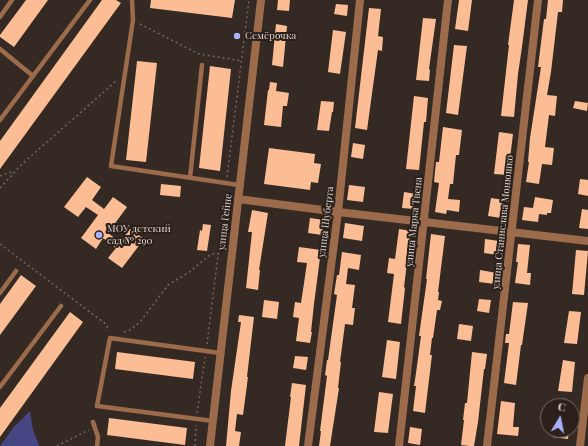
<!DOCTYPE html>
<meta charset="utf-8">
<style>
body{margin:0}
#map{position:relative;width:588px;height:446px;overflow:hidden;background:#352a23;font-family:"Playfair Display",serif}
canvas{display:block}
.north{position:absolute;left:540px;top:398px;width:40px;height:40px;box-sizing:border-box;background:#2b201a;border:1px solid #736964;border-radius:50%;rotate:10deg;font-size:11px;font-weight:700;line-height:16px;text-align:center;color:#dfd7d3}
.north::after{content:'';display:block;margin:auto;width:14px;height:18px;background:#aab0fb;clip-path:polygon(50% 0,100% 100%,50% 72%,0 100%)}
</style>
<div id="map">
<canvas width="588" height="446"></canvas>
<div class="north">С</div>
</div>
<script>
const context = document.querySelector('canvas').getContext('2d');
context.lineJoin = 'round';
function paint(path, color) { context.fillStyle = color; context.fill(path, 'evenodd'); }
function stroke(path, color, width, dash) { context.strokeStyle = color; context.lineWidth = width; context.lineCap = dash ? 'butt' : 'round'; context.setLineDash(dash || []); context.stroke(path); }
function label(font, color, halo, rows, align = 'center') {
  context.font = font + ' "Playfair Display",serif'; context.lineWidth = 4; context.setLineDash([]); context.textBaseline = 'middle'; context.strokeStyle = halo; context.fillStyle = color; for (const [text, x, y, turn = 0] of rows) {
    context.save(); context.translate(x, y); context.rotate((+turn || 0) * Math.PI / 180); context.textAlign = isNaN(turn) ? turn : align; if (halo) context.strokeText(text, 0, 0); context.fillText(text, 0, 0); context.restore();
  }
}
paint(new Path2D(`
 M30 411 33 430 39 445V446H0L13 428Z`), '#454683');
paint(new Path2D(`
 M26 0H48L14 47 0 37V35Z
 M102 0H116L121 3 0 169V141Z
 M151 0H235L232 18 150 8Z
 M278 0H290L289 11 277 10Z
 M459 0H472L468 31 455 29Z
 M514 0H528L522 47 518 74 514 117 501 116 509 45H508Z
 M548 0H563L562 12H558L551 72 547 95 557 96 555 116 549 115 545 147 554 148 552 165 542 164 539 184 526 182 529 162H528L530 138 541 67H538L544 19H546Z
 M336 4 348 5 347 16 334 14Z
 M369 8 381 9 378 36 383 37 382 51 378 50 367 130 355 128Z
 M423 18 436 19 429 69 430 70 429 81 416 80Z
 M276 24 287 26 283 67 272 65Z
 M333 30 346 32 340 74 328 72Z
 M454 45 467 46 458 115 446 113Z
 M137 61 157 63 146 162 126 160Z
 M210 66 231 69 220 171 199 168Z
 M270 82 277 83 276 91 289 93 287 106H283L281 127 264 125 268 90H269Z
 M414 96 428 98 426 122H424L419 170 406 169Z
 M321 101 334 102 333 112H332L329 131 317 130Z
 M575 101 588 103 587 111 573 108Z
 M443 127 462 130 459 155H456L453 184H450L448 199 460 200 459 212 447 210 446 214 435 212 439 183 434 182 436 162H439Z
 M499 132 513 134 508 175 494 174Z
 M353 143 365 145 363 159 351 157Z
 M269 148 315 154 314 163 321 164 318 183 311 182 310 190 264 184Z
 M87 177 101 187 92 200 104 209 113 197 127 207 108 233 120 242 130 229 144 239 122 268 108 258 116 248 110 243 103 238 96 249 81 238 98 215 86 207 78 217 64 207Z
 M580 179 588 180V196L578 194Z
 M161 184 181 186 180 197 160 195Z
 M349 185 365 187 363 202 347 200Z
 M404 192 416 194 414 209 402 208Z
 M535 197 553 200 551 213H547V215L539 214 538 222 522 220 524 207 533 208Z
 M491 198 504 200 501 218 488 216Z
 M582 209 588 210V229L579 228Z
 M252 210 268 213 259 270H260L258 290 246 288 252 232H248Z
 M310 218 324 220 322 235 308 233Z
 M345 223 364 226 362 241 343 238Z
 M203 224 211 225 207 251 197 250 200 230 202 231Z
 M399 229 411 231 404 287 405 288 401 324 388 322 394 274 387 273 389 258 395 259Z
 M431 234 445 236 438 292H439L438 300 442 301 440 310H437L433 338H432L430 355H432L425 413 413 411 416 386H414L416 373 421 336H419L427 279H426Z
 M485 239 499 241 498 255 484 253Z
 M518 244 530 245 527 273H531L530 285 515 283 518 262H516Z
 M299 247 321 250 314 304 311 332H312L310 343 296 341 299 318 293 317 295 302 301 303 307 263 297 262Z
 M576 250 588 251 584 295 572 294Z
 M342 252 361 255 359 270 348 268 346 284 355 285 352 308H355L353 325 345 324 340 362H341L338 388H339L330 446H319L321 431H320L327 376 325 375 327 360H328L337 295 334 294 337 275H339Z
 M480 270 497 273 495 284 479 282Z
 M21 275 36 286 0 335V304Z
 M479 299 491 300 489 313 477 311Z
 M264 300 279 302 277 319 262 317Z
 M513 302 528 303 522 345H521L516 385 504 383 509 343H505L506 334H509Z
 M569 311 581 312 577 344 564 343Z
 M70 312 83 322 0 437V408Z
 M239 315 254 317 250 351 247 377H248L243 415 237 414 235 431 241 432 239 446H226L231 391 241 322H238Z
 M459 324 473 326 471 341 457 339Z
 M387 340 400 342 396 379 382 377Z
 M117 352 195 362 193 379 115 369Z
 M472 352 487 354 485 369H484L478 422 474 446H469L461 445 464 420H463L465 403H467Z
 M295 356 308 357 306 370 293 368Z
 M563 360 575 362 572 392 558 391Z
 M292 383 306 385 299 446H285L291 397H290Z
 M379 392 393 394 388 433 374 432Z
 M501 401 515 403 513 427H519L518 436 497 434Z
 M109 418 187 428 185 445 107 435Z
 M410 427 422 429 420 445 408 443Z
 M554 430H569L568 439 553 437Z`), '#fcbd95');
stroke(new Path2D(`
 M140 24 199 54 242 61
 M0 176 14 171
 M227 177 249 0
 M0 188 22 164 105 91 117 80
 M0 244 107 325 108 331
 M124 332 130 330 140 322 168 285 188 273 211 254H218
 M207 344 226 191
 M197 413 205 357
 M57 446 89 430
 M195 446 196 425`), '#716761', 1.5, [2, 3]);
stroke(new Path2D(`
 M132 0 133 20 111 166 239 185
 M0 17 12 0
 M0 49 33 76 90 0
 M0 120 33 76
 M190 178 202 65
 M0 293 16 271
 M0 387 61 306
 M213 421 97 406 110 338 220 353
 M93 422 98 437 97 446`), '#9c6b4b', 4.5);
stroke(new Path2D(`
 M238 199 338 212 588 241
 M210 446 261 0
 M308 446 338 212 360 0
 M399 446 448 0
 M487 446 538 0
 M580 446 588 378`), '#9c6b4b', 8);
for (const [x, y, r, color] of [
 [237,36,4,"#aab0fb"],
 [99,235,4,"#aab0fb"]
]) { const dot = new Path2D(); dot.arc(x, y, r, 0, 2 * Math.PI); context.fillStyle = color; context.fill(dot); stroke(dot, '#2b201a', 1.5); }
label('10px', '#dfd7d3', '#2b201a', [
 ["Семёрочка",245,36],
 ["МОУ детский",107,229],
 ["сад № 290",107,241]
], 'left');
label('10px', '#dfd7d3', '#2b201a', [
 ["улица Гейне",225,222,-83],
 ["улица Шуберта",326,222,-83],
 ["улица Марка Твена",414,222,-84],
 ["улица Станислава Монюшко",503,222,-84]
]);
</script>
